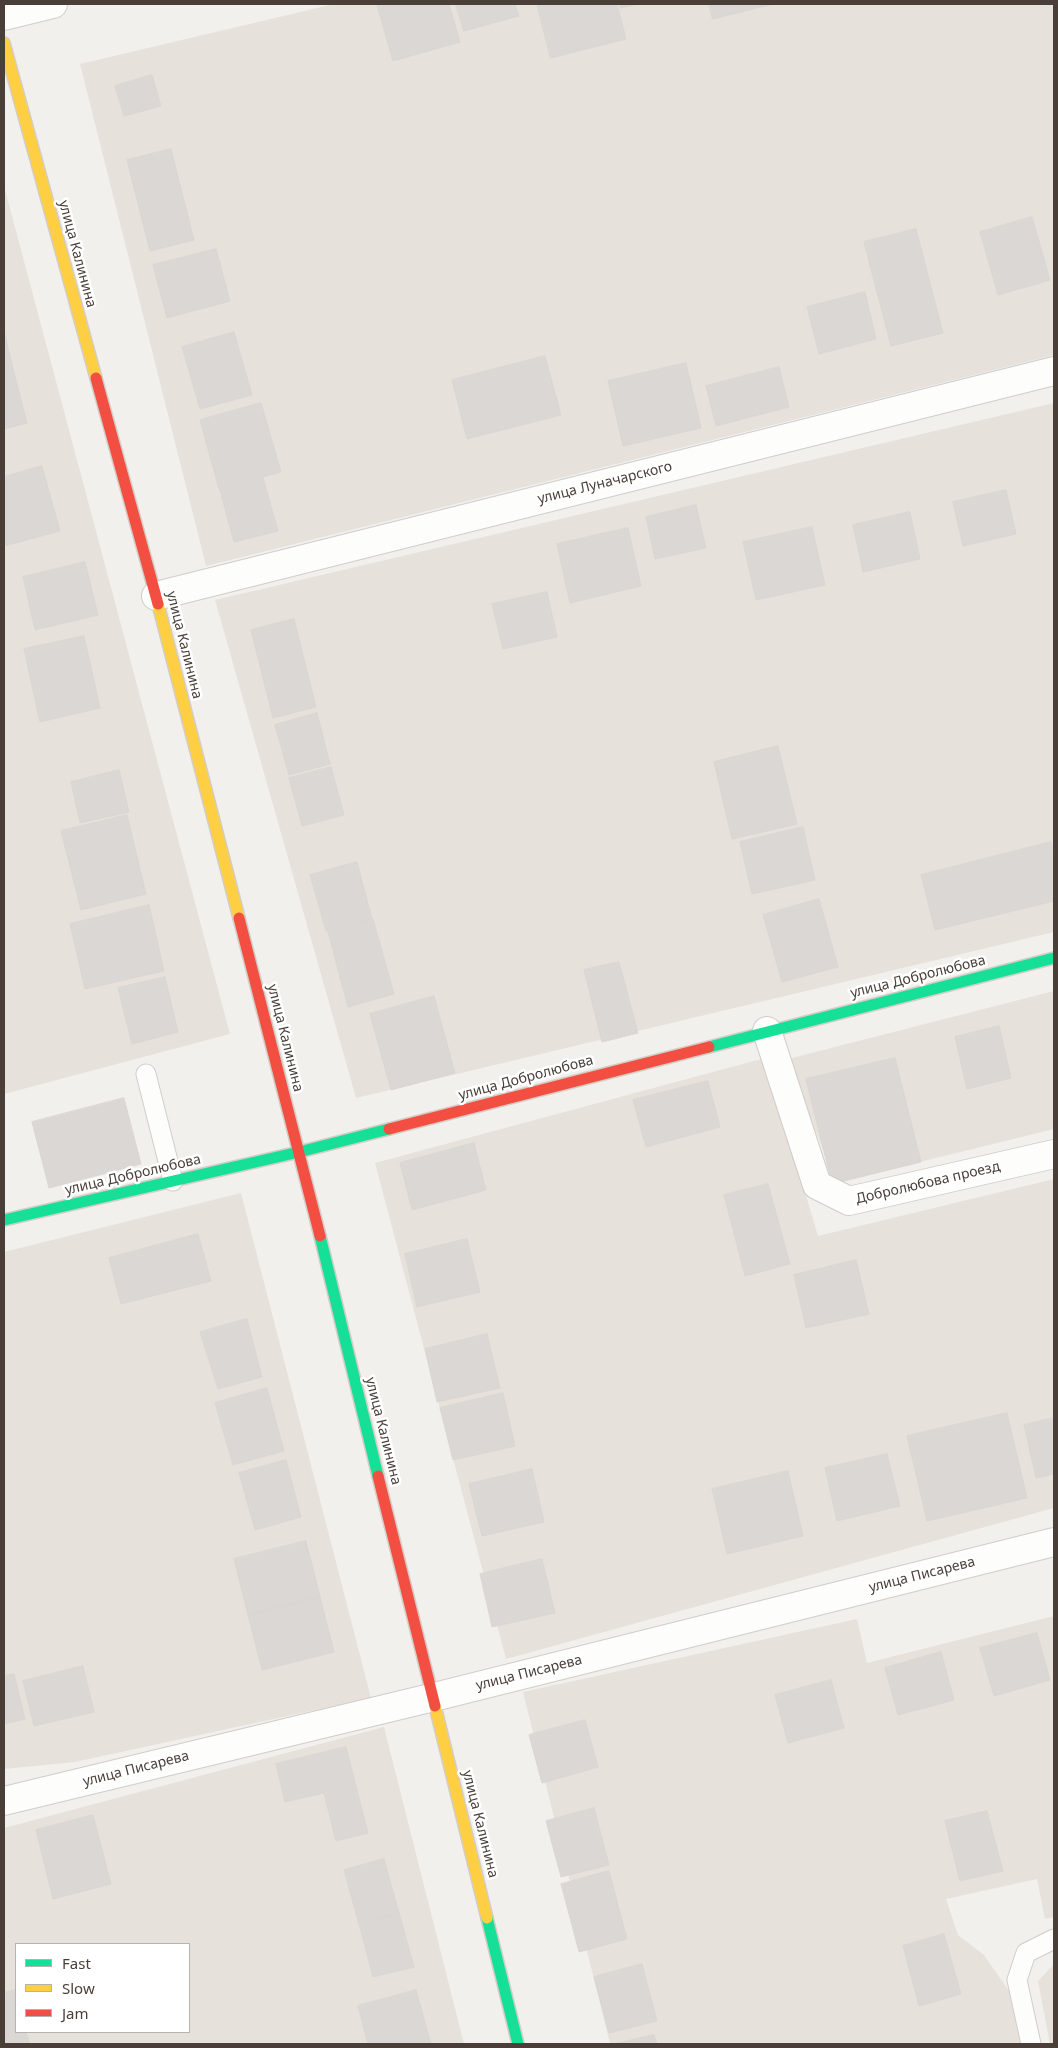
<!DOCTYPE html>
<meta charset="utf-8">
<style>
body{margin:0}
#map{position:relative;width:1058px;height:2048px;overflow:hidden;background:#f2f0ed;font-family:"Noto Sans",sans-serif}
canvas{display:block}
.frame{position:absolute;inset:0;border:5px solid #493f38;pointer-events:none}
.legend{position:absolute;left:15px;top:1943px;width:175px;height:90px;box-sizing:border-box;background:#fff;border:1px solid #b6b2af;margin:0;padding:6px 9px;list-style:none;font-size:15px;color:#493f38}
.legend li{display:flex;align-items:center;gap:10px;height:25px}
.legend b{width:25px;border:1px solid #b6b2af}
</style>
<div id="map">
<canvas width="1058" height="2048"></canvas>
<div class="frame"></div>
<ul class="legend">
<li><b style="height:6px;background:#16e098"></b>Fast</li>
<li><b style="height:6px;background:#ffcf43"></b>Slow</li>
<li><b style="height:6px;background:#f24e42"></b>Jam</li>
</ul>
</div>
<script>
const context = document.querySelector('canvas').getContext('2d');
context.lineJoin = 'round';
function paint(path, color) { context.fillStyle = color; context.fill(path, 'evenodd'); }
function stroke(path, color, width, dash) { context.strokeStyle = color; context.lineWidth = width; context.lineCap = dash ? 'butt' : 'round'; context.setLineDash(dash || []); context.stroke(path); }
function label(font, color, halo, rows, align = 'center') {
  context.font = font + ' "Noto Sans",sans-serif'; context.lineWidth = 5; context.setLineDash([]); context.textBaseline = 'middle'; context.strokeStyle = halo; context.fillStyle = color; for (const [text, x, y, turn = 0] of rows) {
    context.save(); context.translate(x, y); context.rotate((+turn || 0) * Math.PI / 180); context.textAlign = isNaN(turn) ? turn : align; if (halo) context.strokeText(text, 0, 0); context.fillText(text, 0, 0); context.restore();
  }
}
paint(new Path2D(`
 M334 4H1054V355L206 566 80 64Z
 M4 186 230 1034 4 1094Z
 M1054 403V932L356 1098 215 600Z
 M1054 991V1129L867 1175 833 1176 788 1059Z
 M765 1058 818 1236 1054 1179V1508L506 1659 375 1163Z
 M241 1193 371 1698 75 1762 4 1769V1252Z
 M1054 1616V1917L1045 1919 1037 1879 946 1899 958 1935 984 1955 1011 1994 1020 2044H610L523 1692 857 1619 867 1663Z
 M384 1727 464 2044H4V1828ZM16 1944H189V2032H16Z
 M1054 1964V2044H1050L1038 1981Z`), '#e6e1da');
const building = new Path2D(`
 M383 4H449L460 42 393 61 377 5Z
 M456 4H515L519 16 464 31Z
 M537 4H617L626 39 551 58Z
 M620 4H637L621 8Z
 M709 4H773L713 19Z
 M152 75 161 106 124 116 115 86Z
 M171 149 194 240 150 251 127 160Z
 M1032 217 1050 280 998 295 980 232Z
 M916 229 943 333 891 346 864 242Z
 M216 249 230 301 167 318 153 265Z
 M865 292 876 339 819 354 807 307Z
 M4 331 15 377 4 380Z
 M234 332 252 395 200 409 182 347Z
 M545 356 561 415 467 439 452 380Z
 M686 363 701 428 623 446 608 381Z
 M779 367 789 407 716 426 706 386Z
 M15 377 27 423 4 429V380Z
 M261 403 281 472 219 489 200 420Z
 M42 466 60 531 4 546V477Z
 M263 478 278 531 234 542 220 490Z
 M1006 490 1016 534 963 546 953 502Z
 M696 505 706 548 655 559 646 517Z
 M910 512 920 559 863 572 853 525Z
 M812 527 825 585 756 600 743 542Z
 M628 528 641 586 570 603 557 544Z
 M85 562 98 615 35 630 23 577Z
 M547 592 557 637 503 649 492 604Z
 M294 619 316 707 273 718 251 630Z
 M84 636 100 708 40 722 24 649Z
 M317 713 330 764 289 775 275 725Z
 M778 746 797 824 732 839 714 762Z
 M331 767 344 815 302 826 289 778Z
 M119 770 129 812 80 823 71 782Z
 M127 815 146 894 81 910 61 831Z
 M803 827 815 880 752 894 740 842Z
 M1051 842 1054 855V901L935 930 921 875Z
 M357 862 372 919 326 931 310 875Z
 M819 899 838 967 782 982 763 915Z
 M149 905 164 971 85 989 70 924Z
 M373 919 394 994 348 1007 328 932Z
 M619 962 638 1033 602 1042 584 970Z
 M165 977 178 1032 132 1044 118 988Z
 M434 996 455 1073 391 1090 370 1014Z
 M999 1026 1011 1078 967 1089 955 1037Z
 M895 1058 921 1162 832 1184 806 1079Z
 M708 1081 720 1127 646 1147 633 1100Z
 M124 1098 141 1164 49 1188 32 1122Z
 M474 1143 486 1190 412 1210 400 1163Z
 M768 1184 790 1264 745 1276 724 1195Z
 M198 1234 211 1281 121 1304 109 1258Z
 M467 1239 480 1292 417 1307 405 1254Z
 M856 1260 869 1314 806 1328 794 1275Z
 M247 1319 262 1377 218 1389 200 1332Z
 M487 1334 500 1388 437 1402 425 1349Z
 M267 1388 284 1451 233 1465 215 1403Z
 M503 1393 515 1446 453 1460 440 1408Z
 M1007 1413 1027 1498 927 1521 907 1436Z
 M1054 1418V1474L1036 1478 1024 1425Z
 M887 1454 900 1506 837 1521 825 1468Z
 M286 1460 301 1517 255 1530 239 1473Z
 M532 1469 544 1522 482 1536 469 1484Z
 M788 1471 803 1536 727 1554 712 1489Z
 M306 1541 320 1597 248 1615 234 1559Z
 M542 1559 555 1613 492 1627 480 1574Z
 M320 1597 334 1652 262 1670 248 1615Z
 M1037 1633 1050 1680 994 1696 980 1648Z
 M941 1652 954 1700 898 1715 885 1668Z
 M83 1666 94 1712 34 1726 23 1681Z
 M14 1674 25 1719 4 1724V1676Z
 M831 1680 844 1728 788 1743 775 1695Z
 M585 1720 598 1767 542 1783 529 1735Z
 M346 1747 368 1833 336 1841 324 1793 285 1802 276 1764Z
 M594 1808 609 1865 561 1877 546 1821Z
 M987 1811 1003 1871 960 1881 945 1821Z
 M93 1815 111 1884 53 1899 36 1830Z
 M384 1859 399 1913 359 1924 344 1870Z
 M609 1871 627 1939 579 1952 561 1884Z
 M399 1913 414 1967 373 1977 359 1924Z
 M944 1934 961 1994 919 2006 903 1946Z
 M642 1964 657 2021 609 2033 594 1977Z
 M16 1990V2032H26L30 2044H4V1993Z
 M416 1990 431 2044H368L358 2006Z
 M654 2035 657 2044H614Z`);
paint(building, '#dad7d4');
stroke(building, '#dbd6d2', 1);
const lane = new Path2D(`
 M146 1074 173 1181
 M1031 2044 1017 1980 1026 1953 1054 1939`);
const street = new Path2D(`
 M4 16 53 4
 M156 596 1054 371
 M767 1031 817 1185 849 1201 1054 1154
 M4 1801 434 1697 1054 1542`);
const fast = new Path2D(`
 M709 1047 1054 958
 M4 1220 299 1152 389 1129
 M320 1236 378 1476
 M487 1918 518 2044`);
const slow = new Path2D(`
 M4 43 96 378
 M158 604 239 918
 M435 1706 487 1918`);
const jam = new Path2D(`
 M96 378 158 604
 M239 918 320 1236
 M389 1129 709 1047
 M378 1476 435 1706`);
stroke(lane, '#d0cdca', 21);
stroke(street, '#d0cdca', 30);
stroke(fast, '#d3cdc5', 14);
stroke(slow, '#d3cdc5', 14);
stroke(jam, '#d3cdc5', 14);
stroke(lane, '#fdfdfc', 19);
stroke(street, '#fdfdfc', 28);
stroke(fast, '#16e098', 11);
stroke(slow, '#ffcf43', 11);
stroke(jam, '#f24e42', 11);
label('14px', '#493f38', '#fff', [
 ["улица Калинина",77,254,75],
 ["улица Луначарского",605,483,-14],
 ["улица Калинина",184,645,76],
 ["улица Добролюбова",918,977,-14],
 ["улица Калинина",285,1038,76],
 ["улица Добролюбова",526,1078,-15],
 ["улица Добролюбова",133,1175,-13],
 ["Добролюбова проезд",928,1183,-13],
 ["улица Калинина",383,1431,76],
 ["улица Писарева",922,1575,-14],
 ["улица Писарева",529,1673,-14],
 ["улица Писарева",136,1769,-14],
 ["улица Калинина",480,1824,76]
]);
</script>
